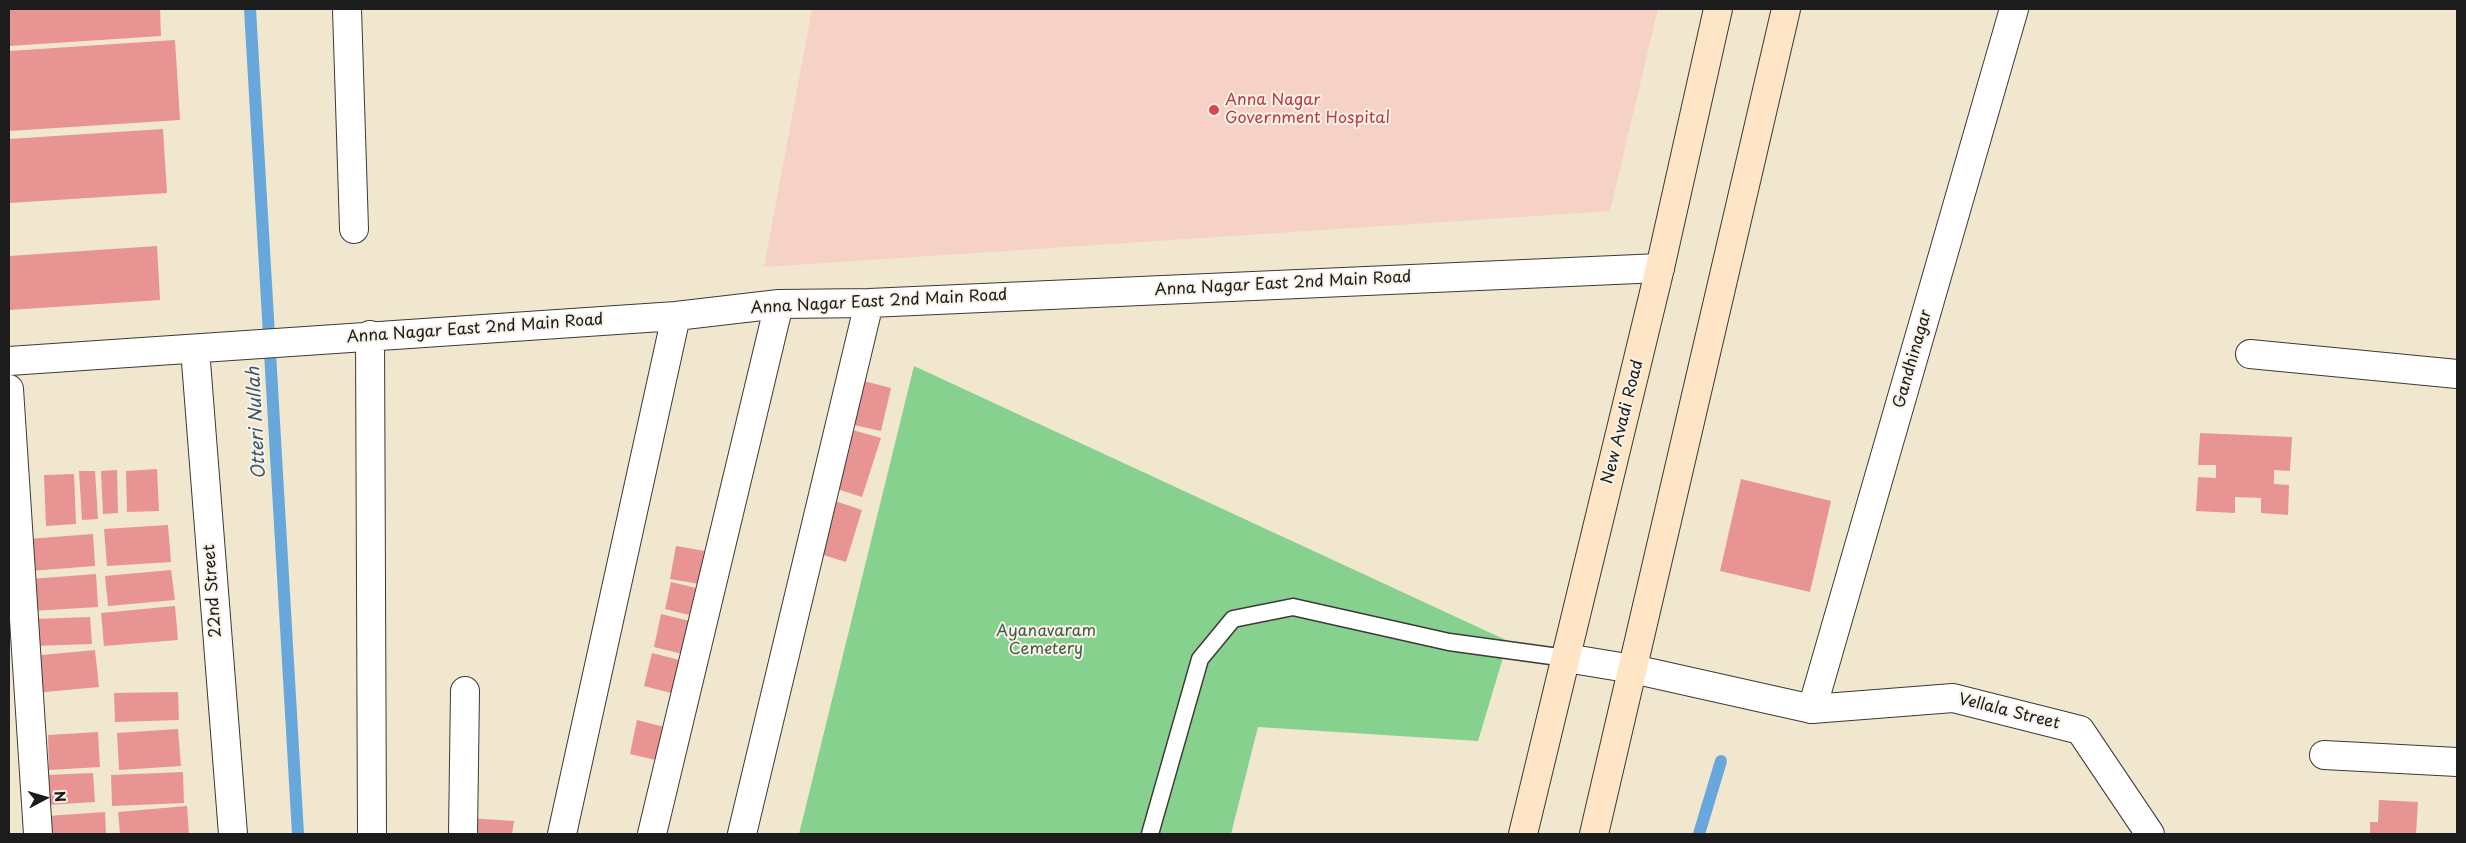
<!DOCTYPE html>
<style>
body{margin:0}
#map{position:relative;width:2466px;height:843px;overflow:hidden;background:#f1e7ce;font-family:"Playpen Sans",sans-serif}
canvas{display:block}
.frame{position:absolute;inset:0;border:10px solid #1c1c1c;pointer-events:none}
.north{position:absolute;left:20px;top:773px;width:50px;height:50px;-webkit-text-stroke:4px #f7f3e8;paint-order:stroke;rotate:84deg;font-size:14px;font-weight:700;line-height:20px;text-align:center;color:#1c1c1c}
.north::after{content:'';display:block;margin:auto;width:18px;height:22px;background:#1c1c1c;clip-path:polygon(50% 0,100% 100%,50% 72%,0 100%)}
</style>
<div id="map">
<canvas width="2466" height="843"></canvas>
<div class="frame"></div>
<div class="north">N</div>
</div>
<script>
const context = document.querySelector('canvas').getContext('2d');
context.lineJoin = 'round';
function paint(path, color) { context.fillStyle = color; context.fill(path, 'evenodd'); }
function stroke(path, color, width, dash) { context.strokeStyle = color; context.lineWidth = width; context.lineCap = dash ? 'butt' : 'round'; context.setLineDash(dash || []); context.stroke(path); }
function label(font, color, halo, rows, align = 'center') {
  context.font = font + ' "Playpen Sans",sans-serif'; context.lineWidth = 4; context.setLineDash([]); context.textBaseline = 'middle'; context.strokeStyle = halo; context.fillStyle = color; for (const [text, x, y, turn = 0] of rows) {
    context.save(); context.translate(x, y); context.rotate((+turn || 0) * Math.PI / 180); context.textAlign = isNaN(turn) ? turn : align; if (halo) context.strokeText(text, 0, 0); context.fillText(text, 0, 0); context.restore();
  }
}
paint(new Path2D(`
 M812 9H1658L1610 211 764 267Z`), '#f6d1c5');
paint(new Path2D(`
 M914 366 1508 641 1478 741 1258 727 1231 834H799Z`), '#87d18e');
stroke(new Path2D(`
 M250 9 298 834
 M1699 834 1721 761`), '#68a7db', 12);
paint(new Path2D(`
 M9 9H160L161 36 9 46Z
 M175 40 180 120 9 131V51Z
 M163 129 167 193 9 203V139Z
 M157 246 160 300 9 310V256Z
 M856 379 891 388 881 431 845 423Z
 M849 429 881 438 862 497 831 487Z
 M2200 433 2292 437 2290 471 2274 470V484L2289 485 2288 515 2261 513V498L2235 497V513L2196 511 2198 477 2216 478V465H2198Z
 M157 469 159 511 127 512 126 471Z
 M117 470 118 513 103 514 101 471Z
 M79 471H95L98 519 82 520Z
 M74 474 76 524 46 526 44 475Z
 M1741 479 1831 501 1810 592 1720 571Z
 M832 500 862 510 846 562 814 552Z
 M168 525 171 562 107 566 104 529Z
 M93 534 95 566 30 571 27 539Z
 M676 546 705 551 699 584 670 579Z
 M171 570 175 600 108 606 105 576Z
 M96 574 98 607 32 611 30 579Z
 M671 582 696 588 689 615 665 609Z
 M175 606 178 640 104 646 101 613Z
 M661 614 694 622 686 655 654 647Z
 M90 617 92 644 34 646 33 619Z
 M95 650 99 687 34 693 31 656Z
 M652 653 683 661 675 694 644 686Z
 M178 692 179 720 115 722 114 693Z
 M637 720 668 728 660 761 630 754Z
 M178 729 181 766 119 770 117 733Z
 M98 732 100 767 49 770 48 735Z
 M183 772 184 803 112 806 111 775Z
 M93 773 95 802 48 805 46 775Z
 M2379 800 2418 802 2416 834H2370V822H2378Z
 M187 806 189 834H120L118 812Z
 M105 812 106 834H48L47 816Z
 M468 818 514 821 512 834H467Z`), '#e79493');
const service = new Path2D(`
 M1150 834 1200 659 1233 619 1293 607 1449 642 1566 658`);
const minor = new Path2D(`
 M347 9 354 229
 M370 335 372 834
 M195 349 233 834
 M2250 354 2457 374
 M9 361 676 316 779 304 869 303 1660 268
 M9 389 38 834
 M1812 709 2014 9
 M2324 755 2457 762
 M463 834 465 691
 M562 834 676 316
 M652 834 779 304
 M742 834 869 303`);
const tertiary = new Path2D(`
 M1566 658 1633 669 1812 709 1953 698 2080 730 2150 834`);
const secondary = new Path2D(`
 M1523 834 1660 268 1718 9
 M1594 834 1786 9`);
stroke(service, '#3c3a37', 19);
stroke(minor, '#3c3a37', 30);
stroke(tertiary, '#3c3a37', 30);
stroke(secondary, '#3c3a37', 30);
stroke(service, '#fff', 16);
stroke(minor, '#fff', 28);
stroke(tertiary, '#fff', 28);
stroke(secondary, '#fee5c5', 28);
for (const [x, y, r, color] of [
 [1214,110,6,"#e0444e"]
]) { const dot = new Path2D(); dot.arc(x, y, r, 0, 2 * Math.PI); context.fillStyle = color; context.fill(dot); stroke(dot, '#f7f3e8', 2); }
label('16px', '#be3a42', '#f7f3e8', [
 ["Anna Nagar",1225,101],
 ["Government Hospital",1225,119]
], 'left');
label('16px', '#1c1c1c', '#f7f3e8', [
 ["Anna Nagar East 2nd Main Road",1283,284,-3],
 ["Anna Nagar East 2nd Main Road",879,302,-3],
 ["Anna Nagar East 2nd Main Road",475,329,-4],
 ["Gandhinagar",1913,359,-74],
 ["New Avadi Road",1623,422,-76],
 ["22nd Street",213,591,-94],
 ["Vellala Street",2009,712,14]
]);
label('16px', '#415b44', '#f7f3e8', [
 ["Ayanavaram",1046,632],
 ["Cemetery",1046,650]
]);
label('italic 18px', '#3a5468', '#f7f3e8', [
 ["Otteri Nullah",257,423,-93]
]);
</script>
